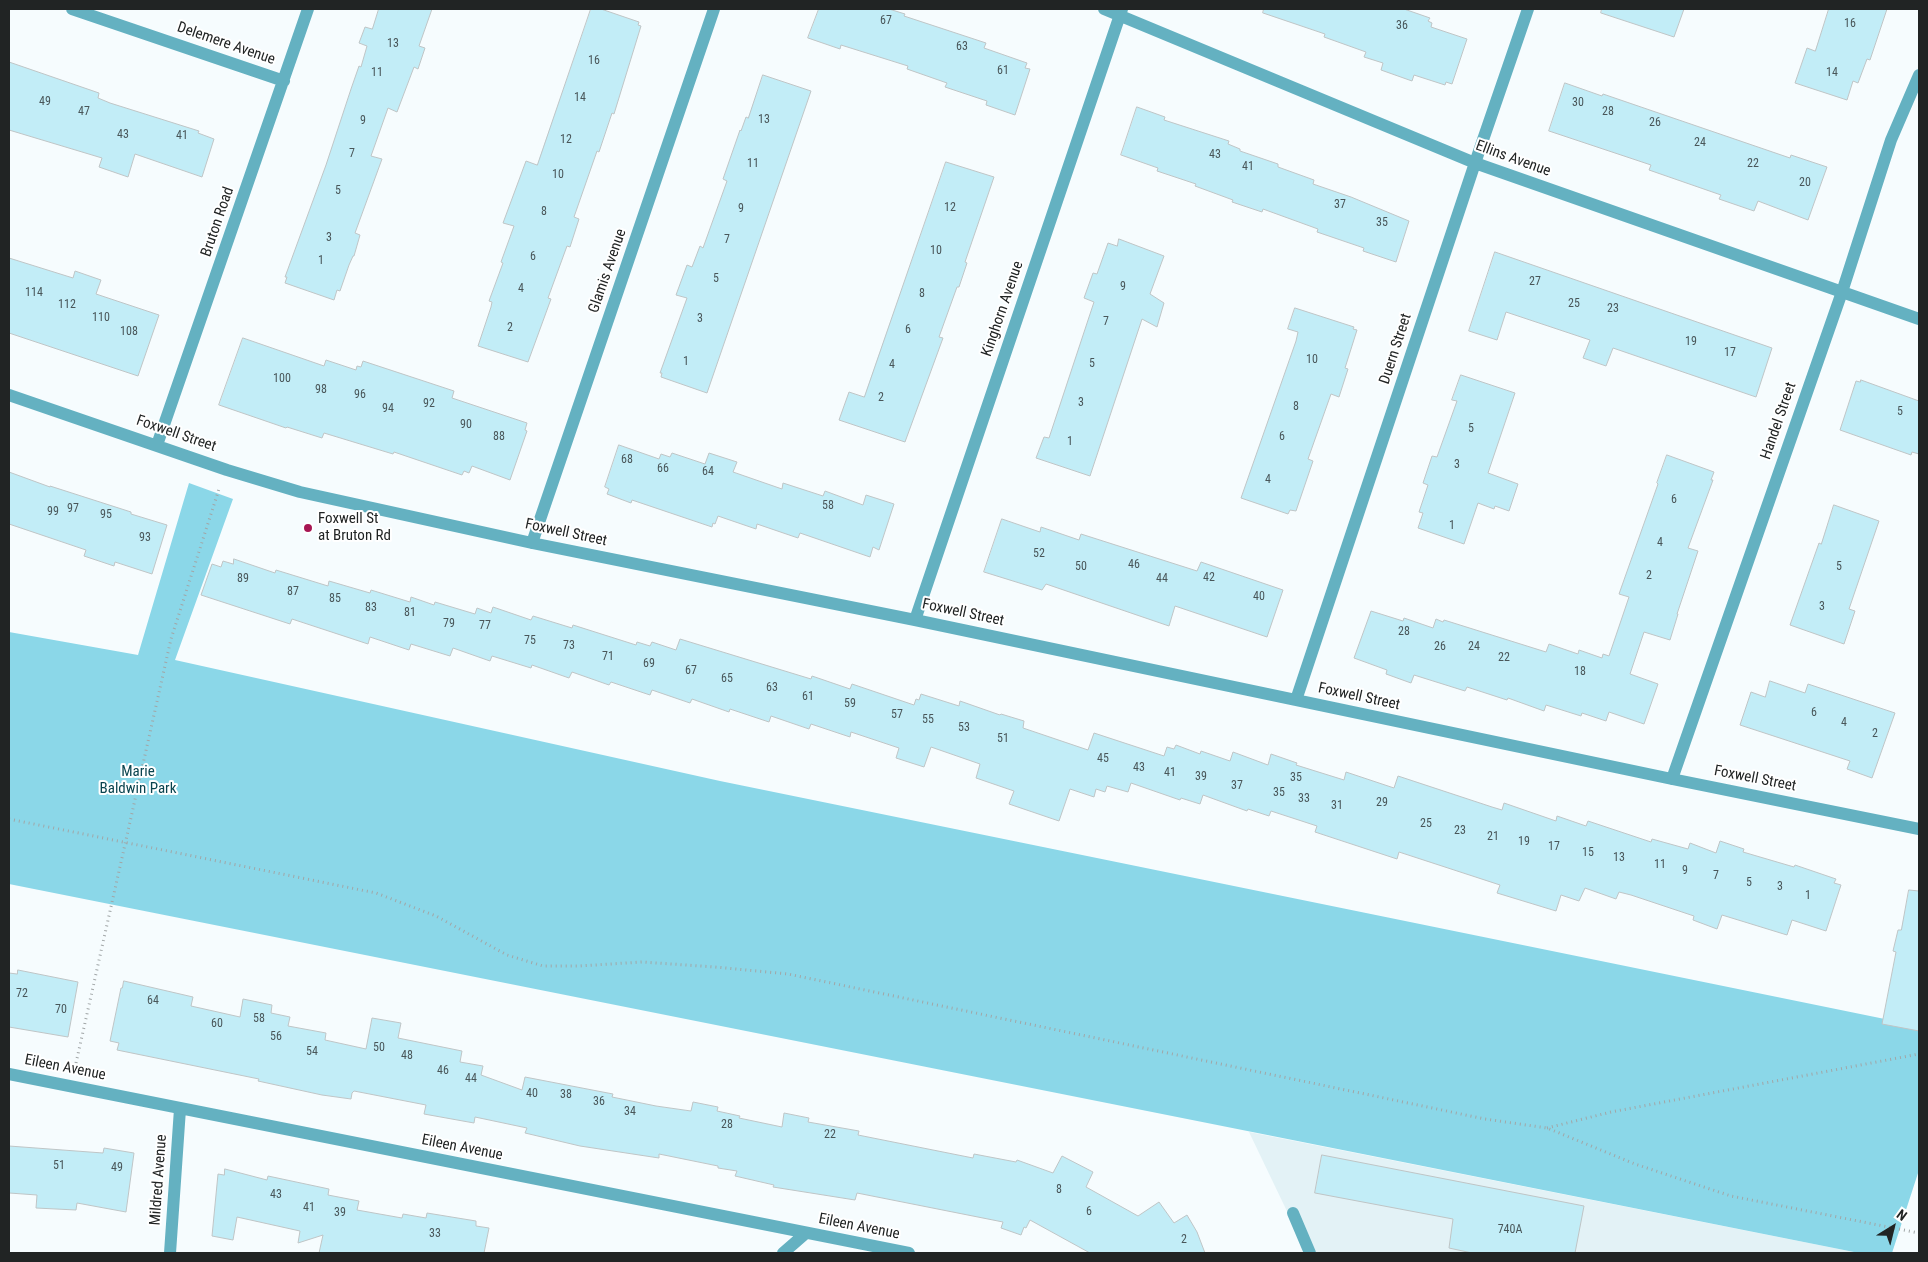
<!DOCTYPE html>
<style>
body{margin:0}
#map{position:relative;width:1928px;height:1262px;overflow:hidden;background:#f6fcfe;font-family:"Roboto Condensed",sans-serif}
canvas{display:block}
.frame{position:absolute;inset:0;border:10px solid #212424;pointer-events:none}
.north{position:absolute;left:1868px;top:1202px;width:50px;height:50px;-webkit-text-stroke:4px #fff;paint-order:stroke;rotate:36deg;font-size:14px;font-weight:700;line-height:20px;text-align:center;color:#212424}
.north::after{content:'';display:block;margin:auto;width:18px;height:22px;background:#212424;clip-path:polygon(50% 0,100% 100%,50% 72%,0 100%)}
</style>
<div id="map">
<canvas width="1928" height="1262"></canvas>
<div class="frame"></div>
<div class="north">N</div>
</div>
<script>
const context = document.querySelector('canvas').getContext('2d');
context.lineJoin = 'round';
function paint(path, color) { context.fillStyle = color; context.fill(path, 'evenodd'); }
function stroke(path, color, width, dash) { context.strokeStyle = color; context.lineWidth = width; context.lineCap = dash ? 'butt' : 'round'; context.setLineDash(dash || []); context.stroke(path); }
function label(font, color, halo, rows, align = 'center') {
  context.font = font + ' "Roboto Condensed",sans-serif'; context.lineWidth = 4; context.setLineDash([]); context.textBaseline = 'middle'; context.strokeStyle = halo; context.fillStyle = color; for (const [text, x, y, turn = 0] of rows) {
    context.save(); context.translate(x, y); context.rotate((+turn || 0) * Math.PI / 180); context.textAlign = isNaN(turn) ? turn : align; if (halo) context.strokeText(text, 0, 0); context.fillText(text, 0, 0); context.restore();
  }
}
paint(new Path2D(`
 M1249 1132 1859 1253H1307Z`), '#e3f2f6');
paint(new Path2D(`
 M189 483 233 499 175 660 720 781 1919 1026V1170L1892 1253H1859L9 884V632L138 655Z`), '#8bd7e8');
const building = new Path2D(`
 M379 9H432L419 46 425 48 418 69 414 67 397 112 388 108 371 156 382 159 355 233 360 235 354 256H353L349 265 340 291 337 290 334 300 285 283 287 277H285L326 165 351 89 359 66 361 67 367 46 359 43 365 27 372 29Z
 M591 9H601L639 22 638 25 641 26 614 114 612 113 599 152 597 151 574 217 579 219 570 247 567 246 548 298 551 299 528 362 478 346 491 307 492 302 489 301 503 263 501 262 514 226 503 223 526 161 537 165Z
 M819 9H889L905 14 904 16 986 43 984 48 1027 63 1025 68 1030 69 1015 115 986 105 987 101 945 87 947 83 907 69 908 66 841 45 840 49 808 38Z
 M1264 9H1404L1430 18 1428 21 1432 23 1431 27 1467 39 1452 84 1446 82 1445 85 1414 75 1412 81 1381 70 1383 63 1364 57 1366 52 1324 37 1325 34 1263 13Z
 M1602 9H1684L1674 37 1601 13Z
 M1829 9H1887L1870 60 1867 59 1858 83 1853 81 1847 100 1795 83 1807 48 1815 51Z
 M9 62 99 93 98 98 110 103 199 131 198 133 214 139 202 177 135 154 128 177 99 167 102 158 9 130Z
 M763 75 811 91 707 393 661 377 662 373H660L687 298 676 295 687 265 692 267 700 246 703 248 727 181 723 179 740 130 741 131 746 117 748 118Z
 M1565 83 1602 96 1603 94 1790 158 1791 155 1827 167 1808 220 1758 201 1754 211 1719 199 1721 195 1649 170 1651 165 1549 131Z
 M1137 107 1165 117 1164 120 1229 141 1228 144 1240 149V151L1278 164V167L1314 180 1313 184 1351 197 1409 221 1396 262 1363 251 1364 248 1317 232 1318 229 1263 209 1262 212 1232 202 1233 200 1195 186 1196 184 1157 171 1158 168 1121 155Z
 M946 162 994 177 965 262 967 263 959 287H957L939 337 943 338 905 442 839 420 849 392 864 397Z
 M1119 239 1164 256 1150 294 1164 303 1157 327 1142 319 1090 476 1036 458 1044 437 1049 438 1094 302 1084 298 1093 273 1097 274 1108 243 1117 246Z
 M1495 252 1772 348 1756 397 1613 348 1606 366 1583 358 1590 340 1506 312 1497 340 1469 331Z
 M9 258 73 278 75 271 101 280 96 294 159 315 138 376 9 333Z
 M1295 308 1354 327 1353 329 1357 330 1345 368 1348 369 1339 397 1331 394 1308 459 1313 461 1296 511 1290 510 1288 514 1241 498 1296 341 1298 332 1288 329Z
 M243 338 324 366 326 360 356 370 357 366 361 367 363 361 454 391 452 398 527 423 525 430 527 431 510 480 472 466 469 473 464 471 462 475 394 452 393 454 324 433 322 438 287 427 286 428 219 405Z
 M1461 375 1515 393 1488 473 1518 484 1509 511 1495 506 1494 509 1478 503 1464 544 1418 528 1423 513 1419 512 1428 485 1423 483 1432 456 1437 457 1457 401 1452 400Z
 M1861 380 1919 401V454L1912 452 1911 455 1840 430 1856 381 1860 382Z
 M619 445 659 459 661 454 670 457 672 453 705 464 709 453 737 462 733 472 782 489 783 483 823 496 825 491 863 505 866 495 894 504 879 550 873 547 870 557 800 533 798 538 757 524 756 529 718 516 715 524 713 523 712 527 632 500 631 503 607 494 609 489 605 487Z
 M1667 455 1714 472 1711 480H1713L1688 548 1698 551 1677 614H1678L1670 640 1644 632 1630 674 1658 684 1644 724 1609 712 1606 721 1582 713 1581 716 1546 705 1544 711 1508 698 1507 700 1467 687 1465 691 1414 675 1411 683 1386 674 1387 670 1354 658 1371 611 1403 621 1404 618 1433 628 1436 619 1443 622 1444 620 1546 652 1549 644 1578 654 1579 650 1602 658 1603 654 1609 656 1629 597 1619 594 1658 484 1657 483Z
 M9 472 50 487V486L131 512V514L167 525 152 574 115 562 114 566 84 556 86 550 9 524Z
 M1834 505 1879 521 1849 609 1855 611 1844 644 1790 625 1819 543 1821 544Z
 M1002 519 1040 532 1041 527 1079 540 1081 534 1197 571 1201 562 1283 590 1267 637 1175 606 1169 626 1046 584 1042 590 984 572Z
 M234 559 275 573 276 570 328 586 329 581 370 593 371 590 410 602 411 597 434 605 435 602 475 614 477 608 491 613 493 607 531 620 533 616 572 628 573 625 636 645 637 642 650 646 652 642 676 650 680 639 811 679 812 676 850 689 852 684 914 705 916 699 919 700 921 694 959 706 960 701 1000 715 1001 714 1024 721 1023 728 1088 750 1094 733 1164 756 1167 747 1174 749 1176 745 1200 754 1201 751 1230 761 1233 752 1268 765 1271 754 1297 763 1296 765 1344 780 1346 772 1394 788 1398 776 1492 807 1502 810 1504 803 1556 821 1557 816 1586 826 1588 821 1651 842 1652 839 1688 849 1690 843 1716 853 1720 841 1744 849 1743 852 1794 867 1795 865 1836 879 1834 883 1841 885 1826 931 1792 920 1787 935 1722 915 1717 929 1693 920 1694 916 1631 895 1619 892 1616 899 1585 888 1579 901 1561 895 1556 911 1497 893 1500 885 1399 852 1397 859 1315 832 1317 826 1271 811 1269 816 1248 809 1247 811 1203 795 1200 804 1181 798 1180 800 1131 783 1128 792 1107 786 1105 792 1096 789 1094 797 1070 789 1059 821 1009 804 1014 791 976 778 980 764 931 747 924 767 896 758 899 748 851 732 850 737 811 724 809 729 771 716 769 722 730 709 729 712 692 699 690 703 652 690 650 695 611 682 609 685 572 672 569 678 532 665 531 668 492 656 490 661 453 648 450 656 411 644 409 650 370 637 368 644 292 619 290 624 201 595 212 564 221 567 223 561 233 564Z
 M1770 681 1805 693 1808 684 1895 713 1872 778 1847 769 1850 761 1740 725 1751 692 1765 697Z
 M1909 890 1919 891V1031L1882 1024 1896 952 1893 951 1898 930H1901Z
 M18 970 78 982 68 1037 9 1027V973L17 974Z
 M124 981 193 997 191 1006 240 1017 243 999 272 1005 271 1013 290 1017 288 1026 326 1033 325 1040 366 1049 372 1018 401 1023 398 1038 462 1051 460 1062 483 1066 481 1075 522 1090 525 1077 613 1094 612 1097 656 1106 691 1111 693 1102 718 1107 717 1111 740 1116 739 1118 782 1127 784 1113 809 1118 808 1122 859 1131 858 1135 973 1158 974 1154 1016 1162 1017 1160 1053 1173 1062 1156 1093 1172 1086 1187 1138 1216 1159 1202 1174 1223 1187 1215 1197 1232 1205 1253H1090L1030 1220 1026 1228 1024 1227 1021 1235 1001 1228 1003 1222 857 1193 855 1200 773 1187 774 1185 735 1176 737 1171 718 1168V1166L659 1154V1158L580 1146 525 1133 527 1128 475 1117 474 1123 424 1114 426 1105 354 1091 352 1093 351 1099 322 1095 258 1081 259 1079 117 1050 119 1043 110 1041 121 988H122Z
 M9 1146 103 1153 104 1148 134 1153 126 1212 77 1203 76 1210 36 1208 37 1195 9 1193Z
 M1322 1155 1584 1206 1575 1253H1472L1449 1248 1453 1219 1315 1193Z
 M225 1169 267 1180 268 1176 329 1189 328 1195 359 1201 357 1210 402 1218 403 1214 426 1218 427 1213 476 1221V1226L489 1228 484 1253H319L323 1235 298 1243 300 1231 237 1217 233 1240 212 1236 218 1174 224 1175Z`);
paint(building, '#c2edf7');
stroke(building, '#bfc5c6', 1);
stroke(new Path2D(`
 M9 819 376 893 436 916 507 955 543 966H579L642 962 715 967 788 974 1485 1119 1547 1128 1635 1164 1731 1196 1919 1233
 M76 1063 171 639 219 489
 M1547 1128 1611 1112 1919 1054`), '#a1a6a7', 3, [1, 4]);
stroke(new Path2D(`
 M72 9 284 81
 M1104 9 1475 163 1919 319
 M9 395 227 470 300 492 532 543 915 620 1672 779 1919 829
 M157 445 308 9
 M532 543 714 9
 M915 620 1122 9
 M1296 700 1475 163 1528 9
 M1672 779 1842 292 1891 140 1919 75
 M9 1074 909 1253
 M1293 1213 1310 1253
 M170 1253 180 1109
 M783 1253 806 1233`), '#64b1c1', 12);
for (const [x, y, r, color] of [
 [308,528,5,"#a71653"]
]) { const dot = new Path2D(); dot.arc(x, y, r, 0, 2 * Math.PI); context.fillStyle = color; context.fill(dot); stroke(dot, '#fff', 2); }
label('12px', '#495659', null, [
 ["67",886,21],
 ["16",1850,24],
 ["36",1402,26],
 ["13",393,44],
 ["63",962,47],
 ["16",594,61],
 ["61",1003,71],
 ["11",377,73],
 ["14",1832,73],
 ["14",580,98],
 ["49",45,102],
 ["30",1578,103],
 ["47",84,112],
 ["28",1608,112],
 ["13",764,120],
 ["9",363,121],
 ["26",1655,123],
 ["43",123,135],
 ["41",182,136],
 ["12",566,140],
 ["24",1700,143],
 ["7",352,154],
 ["43",1215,155],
 ["11",753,164],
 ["22",1753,164],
 ["41",1248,167],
 ["10",558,175],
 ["20",1805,183],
 ["5",338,191],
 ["37",1340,205],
 ["12",950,208],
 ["9",741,209],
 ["8",544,212],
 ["35",1382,223],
 ["3",329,238],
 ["7",727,240],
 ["10",936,251],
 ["6",533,257],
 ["1",321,261],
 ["5",716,279],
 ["27",1535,282],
 ["9",1123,287],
 ["4",521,289],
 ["114",34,293],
 ["8",922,294],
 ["25",1574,304],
 ["112",67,305],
 ["23",1613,309],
 ["110",101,318],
 ["3",700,319],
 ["7",1106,322],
 ["2",510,328],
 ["6",908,330],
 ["108",129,332],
 ["19",1691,342],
 ["17",1730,353],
 ["10",1312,360],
 ["1",686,362],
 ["5",1092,364],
 ["4",892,365],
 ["100",282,379],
 ["98",321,390],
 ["96",360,395],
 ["2",881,398],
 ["3",1081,403],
 ["92",429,404],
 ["8",1296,407],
 ["94",388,409],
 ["5",1900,412],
 ["90",466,425],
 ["5",1471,429],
 ["88",499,437],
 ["6",1282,437],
 ["1",1070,442],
 ["68",627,460],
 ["3",1457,465],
 ["66",663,469],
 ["64",708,472],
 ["4",1268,480],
 ["6",1674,500],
 ["58",828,506],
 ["97",73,509],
 ["99",53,512],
 ["95",106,515],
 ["1",1452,526],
 ["93",145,538],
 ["4",1660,543],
 ["52",1039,554],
 ["46",1134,565],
 ["50",1081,567],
 ["5",1839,567],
 ["2",1649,576],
 ["42",1209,578],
 ["89",243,579],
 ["44",1162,579],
 ["87",293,592],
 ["40",1259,597],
 ["85",335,599],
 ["3",1822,607],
 ["83",371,608],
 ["81",410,613],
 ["79",449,624],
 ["77",485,626],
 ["28",1404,632],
 ["75",530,641],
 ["73",569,646],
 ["26",1440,647],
 ["24",1474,647],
 ["71",608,657],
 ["22",1504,658],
 ["69",649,664],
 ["67",691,671],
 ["18",1580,672],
 ["65",727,679],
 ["63",772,688],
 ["61",808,697],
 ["59",850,704],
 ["6",1814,713],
 ["57",897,715],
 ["55",928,720],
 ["4",1844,723],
 ["53",964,728],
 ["2",1875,734],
 ["51",1003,739],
 ["45",1103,759],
 ["43",1139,768],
 ["41",1170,773],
 ["39",1201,777],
 ["35",1296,778],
 ["37",1237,786],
 ["35",1279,793],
 ["33",1304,799],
 ["29",1382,803],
 ["31",1337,806],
 ["25",1426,824],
 ["23",1460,831],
 ["21",1493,837],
 ["19",1524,842],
 ["17",1554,847],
 ["15",1588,853],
 ["13",1619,858],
 ["11",1660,865],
 ["9",1685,871],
 ["7",1716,876],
 ["5",1749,883],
 ["3",1780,887],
 ["1",1808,896],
 ["72",22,994],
 ["64",153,1001],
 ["70",61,1010],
 ["58",259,1019],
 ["60",217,1024],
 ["56",276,1037],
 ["50",379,1048],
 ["54",312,1052],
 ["48",407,1056],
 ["46",443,1071],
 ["44",471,1079],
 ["40",532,1094],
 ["38",566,1095],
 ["36",599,1102],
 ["34",630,1112],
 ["28",727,1125],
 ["22",830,1135],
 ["51",59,1166],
 ["49",117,1168],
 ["8",1059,1190],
 ["43",276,1195],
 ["41",309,1208],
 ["6",1089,1212],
 ["39",340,1213],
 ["740A",1510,1230],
 ["33",435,1234],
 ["2",1184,1240]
]);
label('15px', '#212424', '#fff', [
 ["Delemere Avenue",226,44,19],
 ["Ellins Avenue",1513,159,20],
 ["Bruton Road",218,222,-71],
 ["Glamis Avenue",608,271,-71],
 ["Kinghorn Avenue",1003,309,-71],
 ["Duern Street",1396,349,-72],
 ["Handel Street",1779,421,-71],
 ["Foxwell Street",176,434,19],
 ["Foxwell Street",566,533,12],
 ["Foxwell Street",963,613,12],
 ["Foxwell Street",1359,697,12],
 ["Foxwell Street",1755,779,11],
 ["Eileen Avenue",65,1068,11],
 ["Eileen Avenue",462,1148,11],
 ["Mildred Avenue",159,1180,-86],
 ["Eileen Avenue",859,1227,11]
]);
label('15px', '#212424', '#fff', [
 ["Foxwell St",318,519],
 ["at Bruton Rd",318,536]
], 'left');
label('15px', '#0a444f', '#fff', [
 ["Marie",138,772],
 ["Baldwin Park",138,789]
]);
</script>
